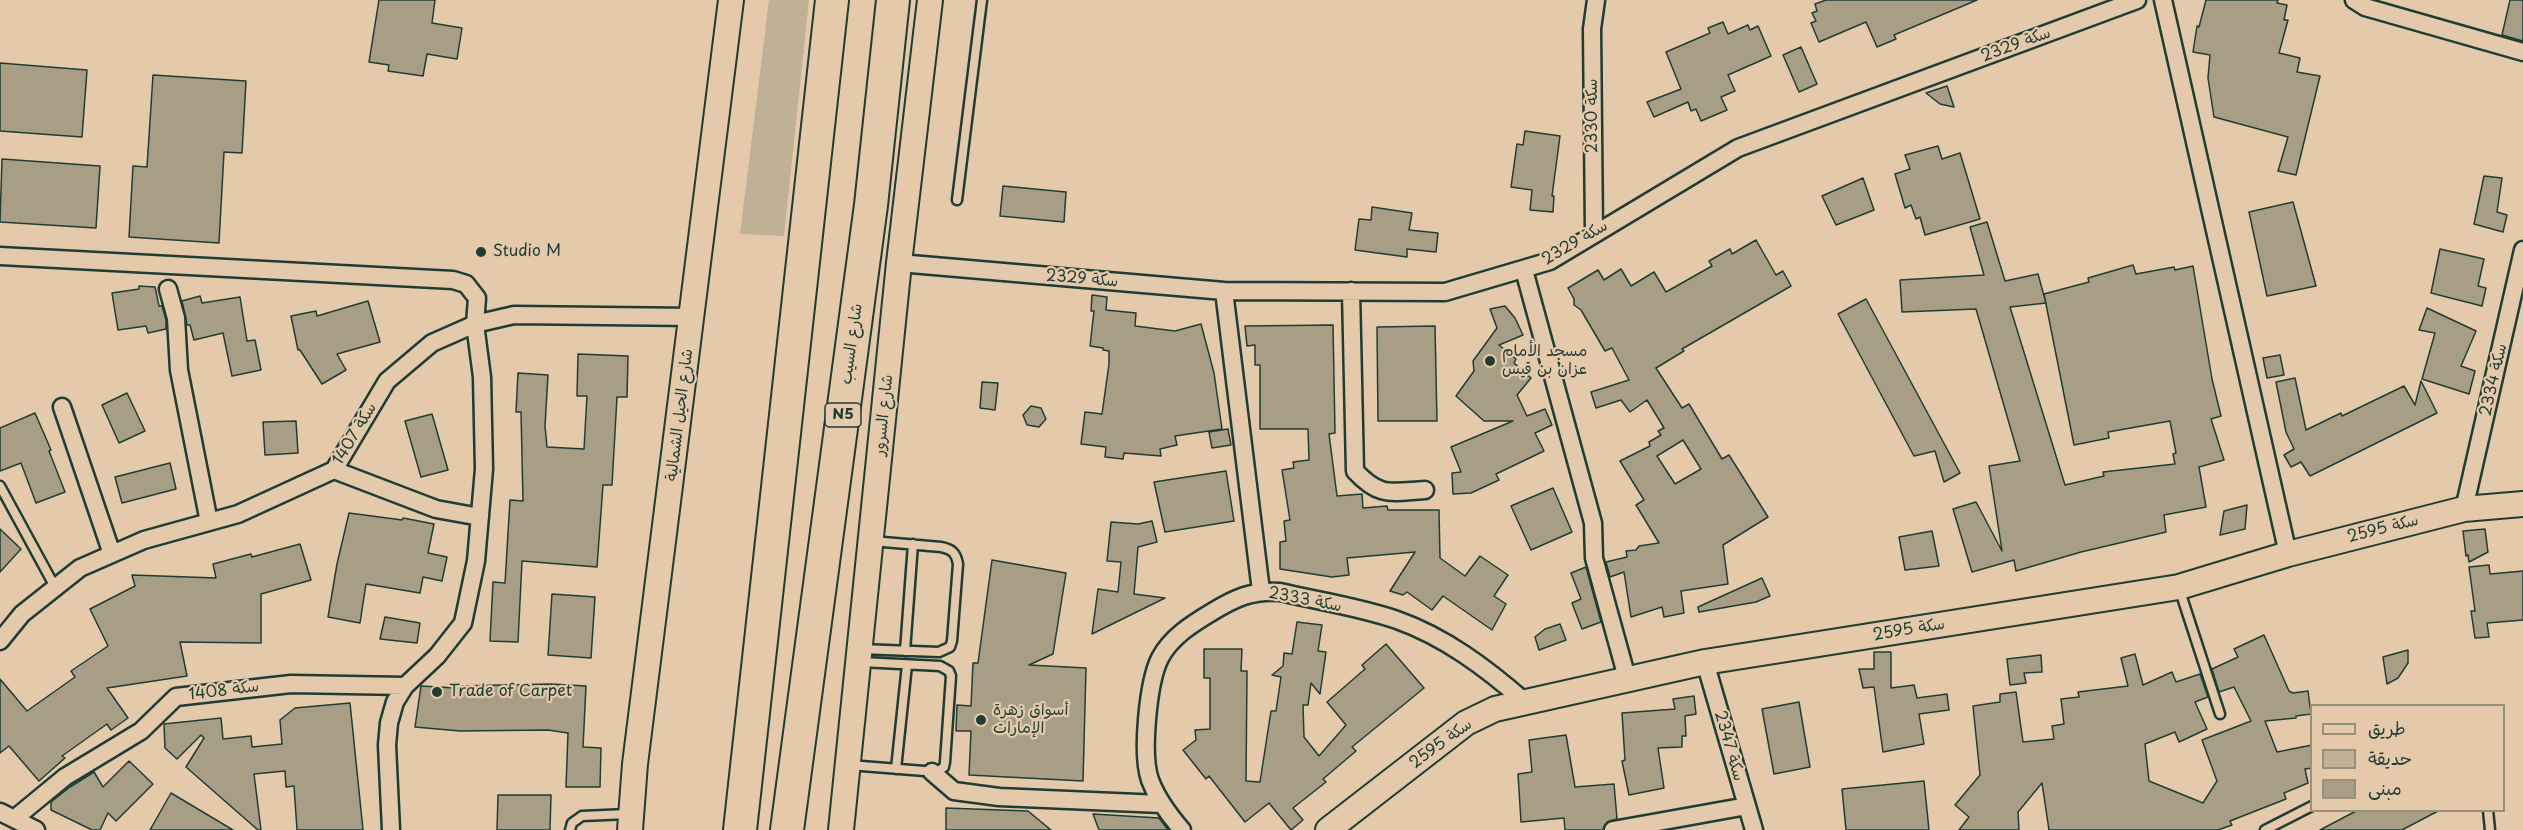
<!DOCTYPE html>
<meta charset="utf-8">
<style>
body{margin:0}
#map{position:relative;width:2523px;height:830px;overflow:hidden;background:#e4c9ab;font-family:"Playpen Sans","Playpen Sans Arabic",sans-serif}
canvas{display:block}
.legend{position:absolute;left:2310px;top:704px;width:195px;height:108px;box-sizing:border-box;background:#e4c9ab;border:2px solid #95917b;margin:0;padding:8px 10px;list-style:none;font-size:18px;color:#1f3d34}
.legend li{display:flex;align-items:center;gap:12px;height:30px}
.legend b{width:30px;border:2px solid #95917b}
</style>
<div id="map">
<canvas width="2523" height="830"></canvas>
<ul class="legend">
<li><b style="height:8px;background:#e4c9ab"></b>طريق</li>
<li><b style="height:16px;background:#c0b096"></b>حديقة</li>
<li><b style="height:16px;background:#a89e86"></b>مبنى</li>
</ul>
</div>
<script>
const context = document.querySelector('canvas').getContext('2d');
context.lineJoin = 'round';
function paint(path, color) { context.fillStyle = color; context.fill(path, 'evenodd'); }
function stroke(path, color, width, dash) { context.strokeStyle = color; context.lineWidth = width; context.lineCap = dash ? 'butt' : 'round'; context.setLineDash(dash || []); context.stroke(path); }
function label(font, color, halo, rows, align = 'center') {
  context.font = font + ' "Playpen Sans","Playpen Sans Arabic",sans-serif'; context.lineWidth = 4.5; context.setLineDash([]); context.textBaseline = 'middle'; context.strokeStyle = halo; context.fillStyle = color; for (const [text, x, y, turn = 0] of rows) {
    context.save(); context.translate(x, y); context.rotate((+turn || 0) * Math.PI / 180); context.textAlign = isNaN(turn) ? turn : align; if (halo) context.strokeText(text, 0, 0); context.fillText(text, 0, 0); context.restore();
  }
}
paint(new Path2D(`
 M769 0H809L784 236 740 234Z`), '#c0b096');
const building = new Path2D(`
 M379 0H435L432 23 462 28 457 59 427 54 423 76 388 71 389 65 369 62Z
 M1826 0H1977L1894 35 1896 39 1877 47 1866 22 1819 42 1811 23 1816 21 1812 13 1817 11 1815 4Z
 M2206 0H2278L2277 3 2287 5 2284 20H2288L2279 53 2300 58 2297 72 2320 76 2296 175 2278 171 2288 137 2214 117 2208 78 2210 55 2193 52 2197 26 2199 27Z
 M2510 0H2523V41L2502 35Z
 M1723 22 1728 34 1748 25 1750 30 1758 26 1771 56 1728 75 1735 91 1721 97 1727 110 1701 121 1696 109 1691 111 1688 102 1654 117 1647 102 1681 89 1666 52 1710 33 1708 28Z
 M1801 47 1817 84 1799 92 1783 55Z
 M0 63 87 70 82 137 0 131Z
 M153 75 246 81 242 153 224 152 219 243 129 237 133 166 147 167Z
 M1947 86 1954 107 1940 104 1926 93Z
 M1525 131 1560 136 1552 196H1554L1553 212 1530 210 1532 190 1511 187 1517 144 1523 145Z
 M1938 146 1942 159 1960 153 1980 219 1925 235 1920 217 1916 219 1911 205 1905 208 1895 174 1910 169 1905 155Z
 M2 159 100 166 96 228 0 222Z
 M2484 176 2502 178 2497 212 2507 215 2503 232 2474 224Z
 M1863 178 1874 210 1836 225 1822 196Z
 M1003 186 1066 192 1064 222 1000 216Z
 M2293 202 2316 286 2267 296 2249 212Z
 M1372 207 1412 213 1409 230 1438 233 1436 252 1407 249V257L1355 250 1359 219 1371 220Z
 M1987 222 2005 281 2038 274 2046 303 2010 307 2065 485 2104 476 2103 472 2175 464 2173 454 2176 453 2170 421 2108 432 2109 438 2074 445 2044 294 2089 282 2088 278 2133 265 2136 274 2174 267 2175 270 2193 266 2212 379 2221 416 2211 419 2224 460 2199 467 2206 507 2164 515 2166 532 2081 552 2016 571 2014 560 1972 572 1953 509 1976 502 2002 551 1989 466 2020 461 1976 309 1902 312 1900 280 1984 275 1970 227Z
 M1756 240 1776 275 1783 271 1791 286 1682 349 1684 351 1656 368 1682 408 1689 404 1722 459 1729 455 1768 517 1723 545 1728 584 1681 591 1684 613 1664 617 1662 607 1631 617 1624 572 1610 577 1606 562 1627 557 1626 551 1636 550 1639 546 1659 543 1636 505 1644 500 1620 461 1650 446 1649 442 1661 435 1658 431 1664 428 1647 400 1630 412 1621 400 1596 408 1591 392 1629 380 1612 348 1605 351 1581 310 1574 305V299L1568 288 1598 270 1604 280 1621 269 1631 286 1654 272 1666 292 1712 266 1709 261 1730 249 1732 254ZM1683 440 1701 469 1675 484 1657 456Z
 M2440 249 2484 259 2478 286 2486 288 2482 306 2431 293Z
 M139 286 155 287 159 306H162L166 320V329L148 333 146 326 118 330 112 293 139 289Z
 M1092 295 1107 297 1106 310 1136 313 1135 326 1175 331 1201 324 1214 373 1222 429 1175 436 1177 445 1160 449 1161 456 1124 453 1123 459 1105 457 1106 447 1081 444 1085 412 1102 414 1109 364V351L1103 350V348L1090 346 1094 311H1091Z
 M200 296 202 303 240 297 247 341 255 340 261 370 232 376 223 333 194 340 190 325H187L182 301Z
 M1866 299 1960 473 1944 482 1935 451 1914 456 1838 314Z
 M368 301 380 342 337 354 346 370 322 384 300 350H298L291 316 316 311 317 316Z
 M1505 306 1515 318 1523 335 1499 345 1516 359 1514 363 1531 378 1517 395 1527 416 1545 409 1552 425 1535 433 1544 451 1496 474 1499 480 1471 493 1453 494 1452 473 1461 472 1451 447 1513 421H1484L1456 396 1474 371 1473 361 1497 328 1490 309Z
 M2427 308 2476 331 2461 366 2475 371 2469 394 2422 379 2435 333 2419 330Z
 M1333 325 1335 433 1329 434 1337 496 1362 494 1363 508 1387 506 1388 510H1439L1440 558 1465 576 1480 556 1508 575 1494 596 1506 604 1492 630 1443 596 1432 610 1407 592 1403 595 1390 591 1415 552 1347 558 1349 575 1332 577 1280 569V542L1286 541 1284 521 1290 520 1282 470 1294 468 1293 462 1309 460 1308 429H1260V365H1255V345L1247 346 1245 326Z
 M1435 326 1437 421H1378L1377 327Z
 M578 354 628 356 627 397H617L612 485H603L597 567 522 561 518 642 490 641 493 582 505 583 510 500 523 501 521 412H516L518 373 548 375 545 426 547 447 584 449 587 396H577Z
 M2280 355 2284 375 2267 378 2263 358Z
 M2295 378 2306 430 2341 413 2342 416 2404 386 2415 405 2421 381 2437 413 2310 476 2301 462 2291 467 2284 455 2294 449 2286 432 2276 382Z
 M982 382 998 383 995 410 980 408Z
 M127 393 145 431 119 443 102 405Z
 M1031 406 1041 408 1046 419 1039 427 1027 425 1023 415Z
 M35 413 51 450 49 451 65 492 36 503 21 463 0 471V428Z
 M432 414 448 470 421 477 405 421Z
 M296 421 298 453 265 455 263 422Z
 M1228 429 1231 445 1212 448 1209 432Z
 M170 463 176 489 122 503 115 477Z
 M1226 471 1234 521 1165 532 1154 482Z
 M1553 488 1572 532 1531 550 1511 506Z
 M2247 505 2245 529 2220 535 2224 511Z
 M349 513 402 520 403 518 434 524 428 553 447 557 442 581 423 577 420 593 366 584 360 623 328 617 337 564Z
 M1152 521 1157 542 1138 547 1134 594 1165 598 1092 634 1098 589 1118 592 1121 562 1107 561 1111 522 1138 524Z
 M0 529 21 549 0 572Z
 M2485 529 2488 552 2469 562 2468 555 2466 556 2463 531Z
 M1932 531 1939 566 1905 570 1899 537Z
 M300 544 311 580 261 594V643L180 642 187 676 107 688 128 718 111 730 107 724 62 756 65 758 39 781 9 746 0 753V679L27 711 75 677 71 671 108 646 90 609 135 586 132 575 216 578 213 564 251 554 252 557Z
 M992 560 1066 573 1053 654 1029 665 1086 668 1083 781 969 775 971 731H956L957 705 971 706 973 663H978Z
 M2489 565 2490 574 2523 571V620L2487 623 2489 637 2475 638 2471 611H2475L2469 567Z
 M1586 567 1601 622 1582 629 1572 603 1581 599 1571 573Z
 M1762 578 1770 596 1756 602 1699 612 1698 607Z
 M552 594 595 597 591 658 548 655Z
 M385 617 420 623 417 643 380 639Z
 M1297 622 1322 625 1318 651 1326 652 1320 694 1311 683 1308 705H1303L1304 737 1319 756 1346 725 1327 702 1365 669 1362 665 1386 644 1424 688 1352 747 1356 751 1323 779 1326 782 1293 808 1303 820 1291 830 1269 803 1245 822 1209 776 1206 779 1183 750 1196 740 1195 730 1210 729V678H1204V649H1242L1241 671H1247L1246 781 1260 782 1271 711H1276L1281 677 1272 675 1283 666 1284 653 1292 654Z
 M1560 624 1566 640 1539 650 1535 637 1545 629Z
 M2264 635 2289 691 2293 693 2308 691 2311 714 2296 716V718L2265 721 2277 752 2312 745V768L2305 769 2308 783 2284 793 2286 799 2230 821 2232 825 2218 830H2049L2042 783 2018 812 2019 830H1959L1969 817 1955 805 1980 775 1973 706 2000 702V694L2016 692 2023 742 2054 739 2052 726 2064 724 2061 699 2079 697 2078 692 2128 686 2121 658 2135 654 2143 685 2172 672 2176 682 2200 674 2208 697 2195 702 2207 729 2179 742 2175 732 2145 744 2149 781 2203 803 2217 781 2202 740 2251 721 2234 687 2219 692 2212 669 2238 657 2234 649Z
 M2408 650V663L2398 678 2387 684 2383 657Z
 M1874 652H1891V688L1914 685 1917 698 1947 694 1949 710 1919 714 1924 744 1883 752 1874 687 1863 688 1859 669H1874Z
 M2041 655 2042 672 2024 673 2026 683 2010 685 2007 659Z
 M551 684 586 686 583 747 601 748 600 787H566L568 733 548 730 460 731 415 727 421 686 456 688V686Z
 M1694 696 1696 714 1685 716 1686 736H1682V747L1658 748 1664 788 1629 795 1622 761 1625 760 1622 713 1675 709 1673 699Z
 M1799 702 1810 767 1774 774 1762 709Z
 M350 703 363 830H297L294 786 286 787 285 771 254 774 261 830H258L186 767 204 738 201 735 177 759 165 748 164 724 221 718 223 739 251 736 252 747 282 744 280 720 295 708Z
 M1566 735 1575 787 1614 784 1617 819 1607 822 1603 830H1565L1564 818 1521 822 1518 774 1532 772 1529 740Z
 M129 761 153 784 116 821 108 813 100 830H92L51 810V802L70 787 94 772 103 787Z
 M1924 781 1929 830H1846L1842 789Z
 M171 793 233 830H150Z
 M498 795H551L550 830H497Z
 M946 808 1028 811 1051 830H946Z
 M2358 810H2440L2402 830H2320Z
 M1093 814 1159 818 1168 830H1099Z`);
paint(building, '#a89e86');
stroke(building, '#1f3d34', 1.5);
const lane = new Path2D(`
 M957 200 982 0
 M0 486 55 587
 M2179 588 2220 714
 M860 649 939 652 950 647 952 641 958 564C956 553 952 549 941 547L872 541
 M905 651 913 544
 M849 765 937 772 944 767 945 762 951 676 949 671 940 666 861 662
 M896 769 907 665
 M2488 810 2490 830
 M570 830 572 823 582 816 628 814
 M2265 830 2312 806`);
const street = new Path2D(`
 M2163 0 2288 554
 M2354 0 2365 7 2523 52
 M1594 233 1592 29 1596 0
 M0 256 453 280 466 284 477 298 475 324 482 377 484 469 476 561 463 623 437 656 405 686 395 702 389 723 387 745 391 830
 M899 263 1224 291 1445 292 1550 261 1738 148 2137 0
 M1524 270 1593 523 1594 558 1627 678
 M168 289 176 318 179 370 209 522
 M1224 291 1261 591
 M1351 291 1355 471C1380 498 1391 492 1425 490
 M62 407 112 554
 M334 470 436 509 480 517
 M2464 509 2523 250
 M0 641 22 614 80 568 144 540 238 514 334 470 387 381 432 343 475 324 514 315 693 317
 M1705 662 1754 830
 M932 772 954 791 999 797 1161 804
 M0 812 36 830
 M14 819 65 777 141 731 176 697 291 684 405 686
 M1182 830C1169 815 1157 799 1150 780 1141 754 1148 682 1160 658 1171 637 1192 624 1212 612 1235 598 1252 590 1280 592 1318 601 1360 607 1397 620 1445 637 1486 668 1524 701
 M1613 830 1747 806`);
const secondary = new Path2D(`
 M630 830 635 764 731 0
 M841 830 899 263 930 0
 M1328 830 1466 723 1495 709 1705 662 2179 587 2288 554 2464 509 2523 504`);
const highway = new Path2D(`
 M740 830 832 0
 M787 830 871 205 893 0`);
stroke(lane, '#1f3d34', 13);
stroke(street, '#1f3d34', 21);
stroke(secondary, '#1f3d34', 28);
stroke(highway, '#1f3d34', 36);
stroke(lane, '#e4c9ab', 8);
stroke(street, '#e4c9ab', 16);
stroke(secondary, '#e4c9ab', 24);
stroke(highway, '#e4c9ab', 32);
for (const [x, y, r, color] of [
 [481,252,6,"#1f3d34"],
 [1490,361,6,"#1f3d34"],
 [437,692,6,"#1f3d34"],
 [981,720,6,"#1f3d34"]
]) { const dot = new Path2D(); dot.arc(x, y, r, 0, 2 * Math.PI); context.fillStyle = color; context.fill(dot); stroke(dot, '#e4c9ab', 2); }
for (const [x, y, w] of [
 [843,415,36]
]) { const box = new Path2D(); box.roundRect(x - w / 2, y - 12, w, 24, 4.5); context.fillStyle = '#e4c9ab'; context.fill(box); stroke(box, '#1f3d34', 1.5); }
label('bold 15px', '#1f3d34', null, [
 ["N5",843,415]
]);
label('16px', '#1f3d34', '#e4c9ab', [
 ["سكة 2329",2016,45,-20],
 ["سكة 2330",1593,116,-90],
 ["سكة 2329",1575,243,-30],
 ["سكة 2329",1082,279,5],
 ["شارع السيب",852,344,-82],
 ["سكة 2334",2494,380,-77],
 ["شارع الحيل الشمالية",680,415,-83],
 ["شارع السرور",884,415,-84],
 ["سكة 1407",355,434,-59],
 ["سكة 2595",2383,529,-14],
 ["سكة 2333",1305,600,11],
 ["سكة 2595",1909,630,-9],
 ["سكة 1408",224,691,-7],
 ["سكة 2595",1441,744,-36],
 ["سكة 2347",1729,746,74]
]);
label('16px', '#1f3d34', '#e4c9ab', [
 ["Studio M",493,252],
 ["مسجد الأمام",1502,352],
 ["عزان بن قيس",1502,370],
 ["Trade of Carpet",449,692],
 ["أسواق زهرة",993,711],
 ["الإمارات",993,729]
], 'left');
</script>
